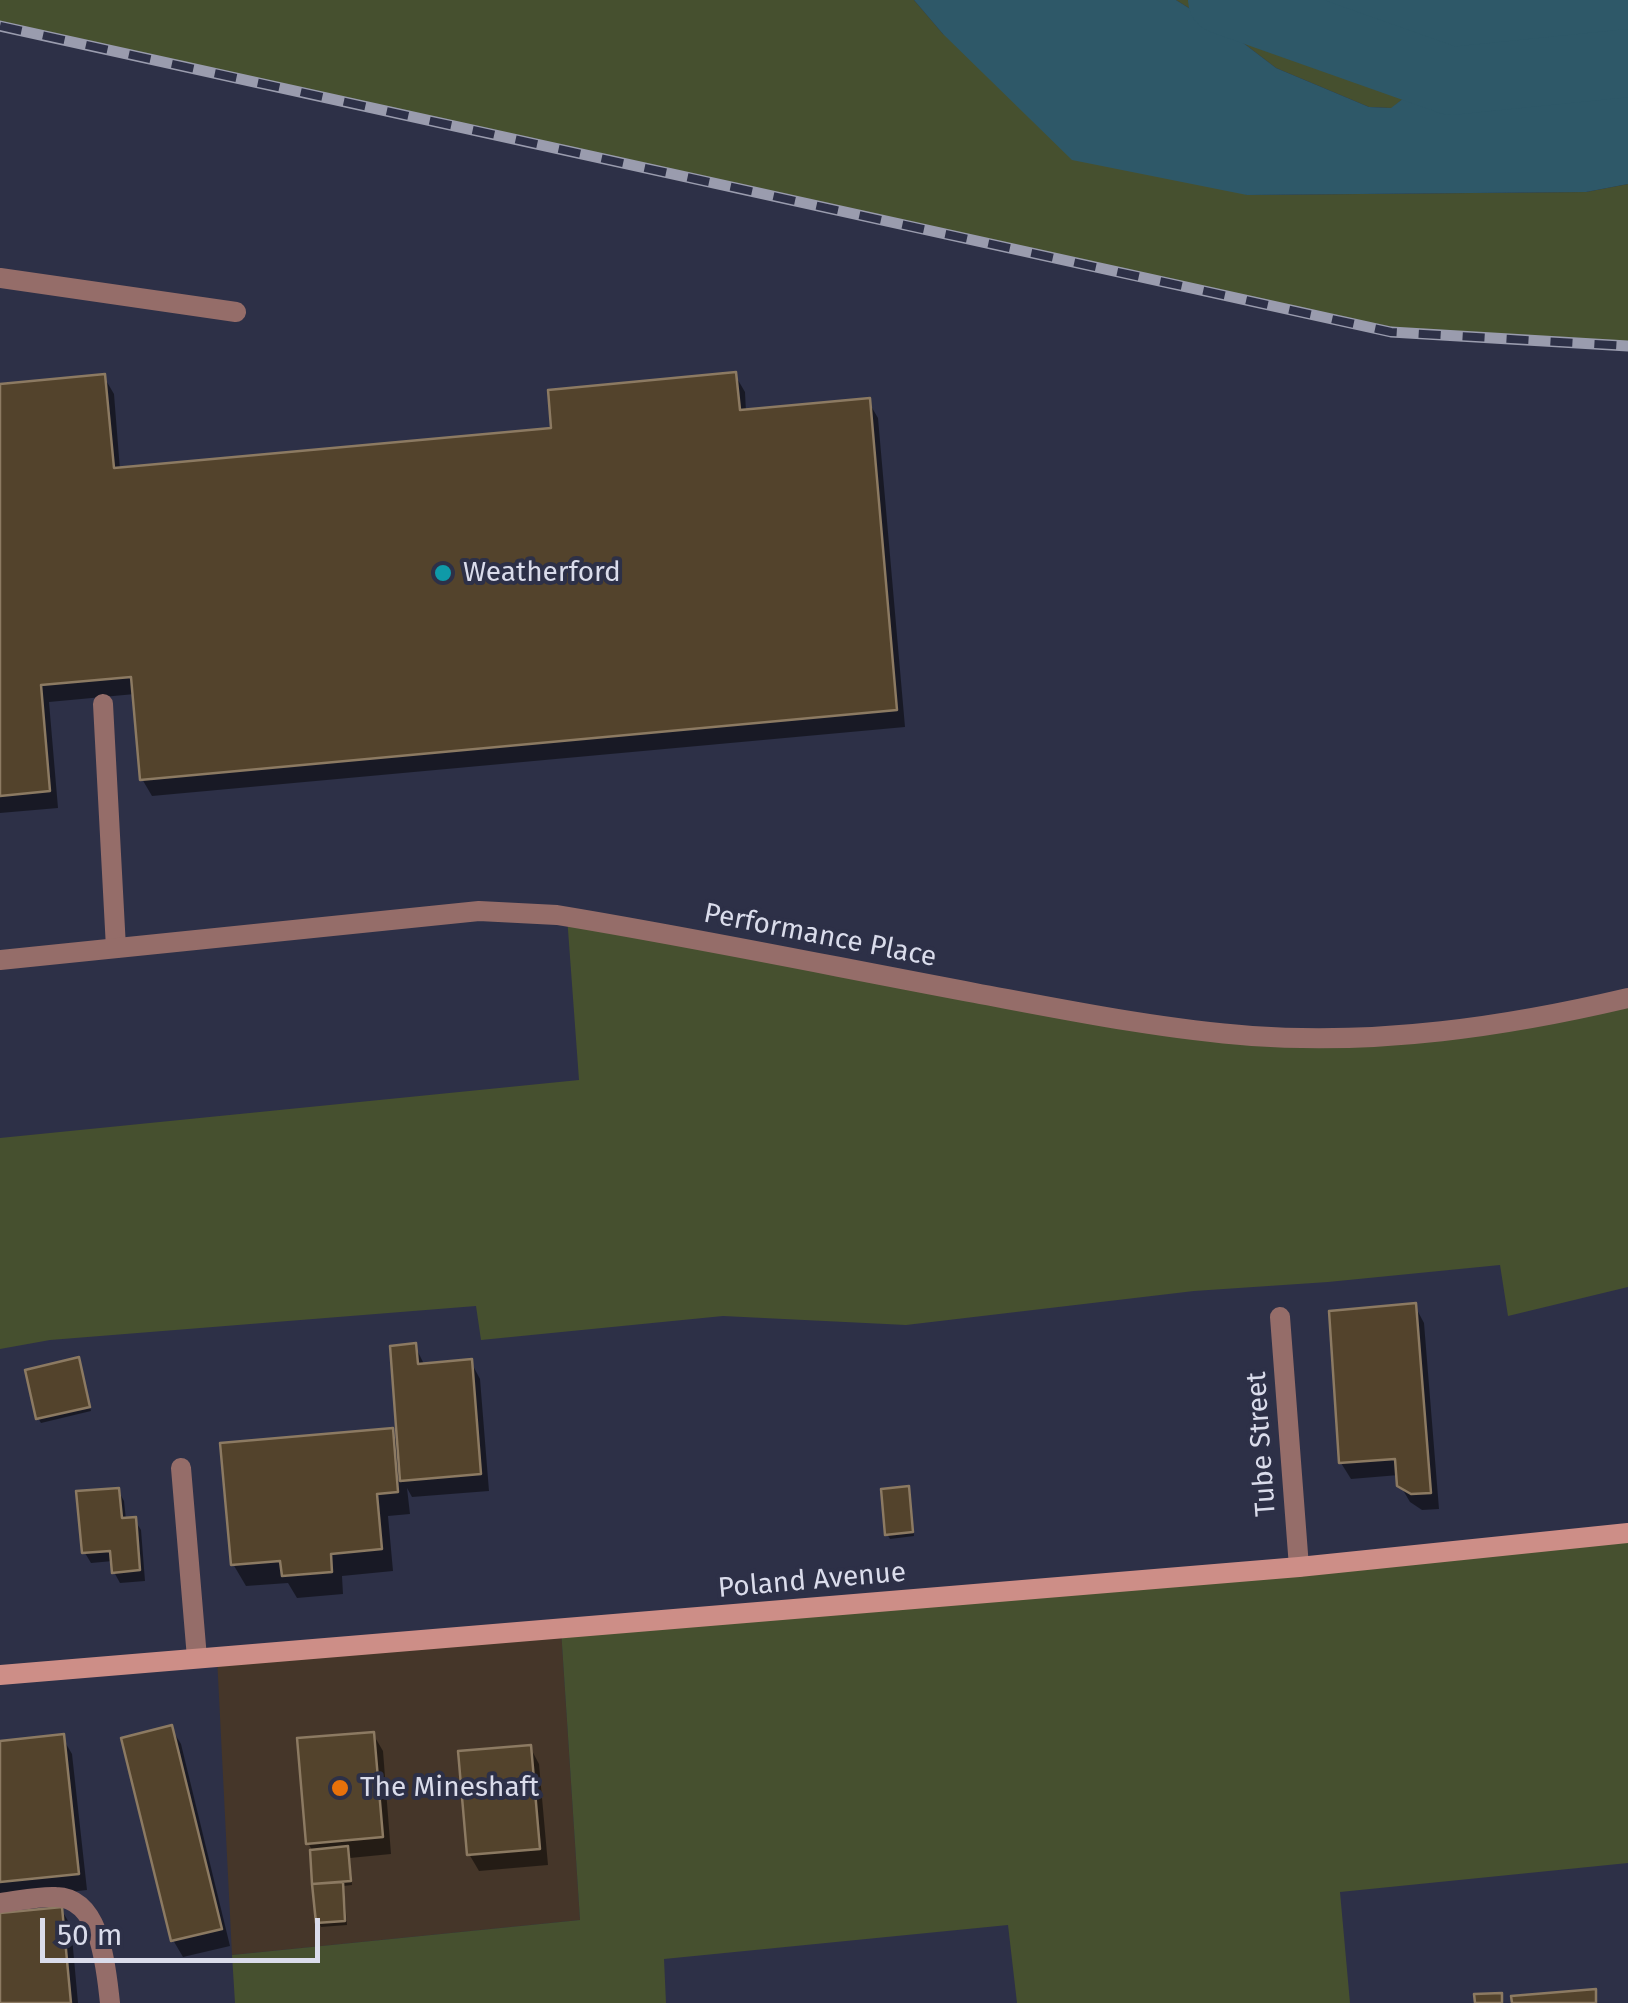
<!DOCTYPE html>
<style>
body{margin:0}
#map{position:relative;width:1628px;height:2003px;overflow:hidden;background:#2d3047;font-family:"Fira Sans",sans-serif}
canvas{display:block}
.scale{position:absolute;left:40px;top:1918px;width:280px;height:45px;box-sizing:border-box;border:5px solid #dadceb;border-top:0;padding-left:12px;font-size:30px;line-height:35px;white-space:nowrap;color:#dadceb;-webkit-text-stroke:8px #2d3047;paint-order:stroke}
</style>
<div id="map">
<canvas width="1628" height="2003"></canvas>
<div class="scale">50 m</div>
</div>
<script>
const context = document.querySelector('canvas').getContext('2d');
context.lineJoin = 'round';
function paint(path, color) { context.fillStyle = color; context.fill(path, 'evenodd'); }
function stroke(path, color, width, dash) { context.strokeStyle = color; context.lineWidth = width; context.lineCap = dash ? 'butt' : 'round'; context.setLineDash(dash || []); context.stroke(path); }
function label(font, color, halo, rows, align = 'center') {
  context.font = font + ' "Fira Sans",sans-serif'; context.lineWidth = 8; context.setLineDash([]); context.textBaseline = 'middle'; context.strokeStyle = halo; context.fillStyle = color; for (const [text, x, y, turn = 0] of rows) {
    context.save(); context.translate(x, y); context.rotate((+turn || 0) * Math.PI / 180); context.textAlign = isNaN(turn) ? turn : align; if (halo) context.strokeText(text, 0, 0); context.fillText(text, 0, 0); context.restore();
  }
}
paint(new Path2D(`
 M561 1629 580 1920 232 1955 217 1657Z`), '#453629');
paint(new Path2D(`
 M0 0H914L943 34 1247 195 1586 192 1628 184V346L1391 332 0 26Z
 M1176 0H1287L1400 78 1404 98 1392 108 1369 107 1276 68 1238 39Z
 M567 916 1056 1008 1324 1037 1628 998V1287L1508 1316 1500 1265 1328 1282 1194 1291 906 1325 723 1316 481 1340 476 1306 50 1340 0 1349V1138L579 1080Z
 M1628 1533V1863L1340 1892 1350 2003H1017L1008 1925 664 1959 666 2003H235L232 1955 580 1920 561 1629Z`), '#46502f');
paint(new Path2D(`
 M914 0H1176L1238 39 1276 68 1369 107 1391 108 1404 98 1400 78 1287 0H1628V184L1586 192 1247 195 1072 160 943 34Z`), '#2e5868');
paint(new Path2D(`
 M735 375 745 392 746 412 868 401 878 418 905 727 152 796 142 779 135 694 49 702 58 808 0 813V386L104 377 114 394 120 470 554 430Z
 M1415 1306 1424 1323 1439 1509 1422 1510 1410 1502 1400 1485 1399 1475 1351 1479 1341 1463Z
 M415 1346 425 1366 471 1362 480 1379 489 1491 412 1497 407 1488 410 1514 388 1516 393 1571 342 1576 343 1594 297 1598 288 1583 246 1586 233 1564 391 1431 400 1446Z
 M80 1364 91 1411 41 1423 38 1418Z
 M907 1489 910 1493 914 1536 890 1539 887 1534Z
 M118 1490 124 1501 126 1520 134 1519 141 1530 145 1581 120 1583 114 1572 113 1561 91 1563 85 1553Z
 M171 1728 181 1744 230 1946 183 1957 173 1940Z
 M373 1734 383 1751 391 1854 350 1858 352 1885 344 1886 347 1925 321 1927 319 1923 312 1850 308 1843Z
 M62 1737 72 1754 87 1890 0 1900V1744Z
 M530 1747 539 1764 548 1865 479 1871 469 1854Z
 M61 1909 71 1926 78 2003H0V1915Z`), '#0007');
stroke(new Path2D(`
 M1222 0 1451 81 1628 63`), '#2e5868', 68);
const building = new Path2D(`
 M736 372 740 410 870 398 897 710 140 780 131 677 41 685 50 791 0 796V384L105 374 114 468 551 428 548 390Z
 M1416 1303 1431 1493 1411 1494 1397 1486 1395 1459 1339 1463 1329 1311Z
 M416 1343 418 1364 472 1359 481 1474 400 1481 390 1346Z
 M79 1357 90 1407 36 1419 25 1370Z
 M393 1428 398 1492 377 1494 382 1549 331 1554 332 1572 282 1576 280 1561 231 1565 220 1443Z
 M909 1486 913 1532 885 1535 881 1489Z
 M119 1488 122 1518 136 1517 140 1570 112 1573 110 1551 82 1553 76 1491Z
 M172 1725 222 1929 171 1941 121 1738Z
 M374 1732 383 1837 306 1844 297 1738Z
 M64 1734 79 1874 0 1882V1741Z
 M531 1745 540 1849 467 1855 458 1751Z
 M348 1846 351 1881 312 1884 310 1850Z
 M343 1882 345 1921 316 1923 312 1884Z
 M62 1907 71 2003H0V1913Z
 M1596 1989V2003H1512L1511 1996Z
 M1502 1993V2003H1475L1474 1994Z`);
paint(building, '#53432c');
stroke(building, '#8c7a62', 2.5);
stroke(new Path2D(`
 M0 278 236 312
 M103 704 116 948
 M0 1903C18 1901 38 1896 56 1897 102 1898 106 1970 110 2003`), '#956d69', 20);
stroke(new Path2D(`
 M0 960 479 911 557 915C697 938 836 967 975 993 1066 1010 1159 1029 1252 1036 1379 1045 1505 1027 1628 998
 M1280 1317 1299 1567
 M181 1468 197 1658`), '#956d69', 20);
stroke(new Path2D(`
 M0 1675 1299 1567 1628 1533`), '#cd8e87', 20);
const rail = new Path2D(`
 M0 26 1391 332 1628 346`);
stroke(rail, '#9a9cae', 11);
stroke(rail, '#2d3047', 8, [22]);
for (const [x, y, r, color] of [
 [443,573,10,"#0f9aa8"],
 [340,1788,10,"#e8710a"]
]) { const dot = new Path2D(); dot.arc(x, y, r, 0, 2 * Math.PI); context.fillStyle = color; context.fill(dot); stroke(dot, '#2d3047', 4); }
label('28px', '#dadceb', '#2d3047', [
 ["Weatherford",463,573],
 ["The Mineshaft",360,1788]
], 'left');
label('28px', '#dadceb', '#2d3047', [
 ["Performance Place",820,936,11],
 ["Tube Street",1262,1444,-94],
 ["Poland Avenue",812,1581,-5]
]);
</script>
